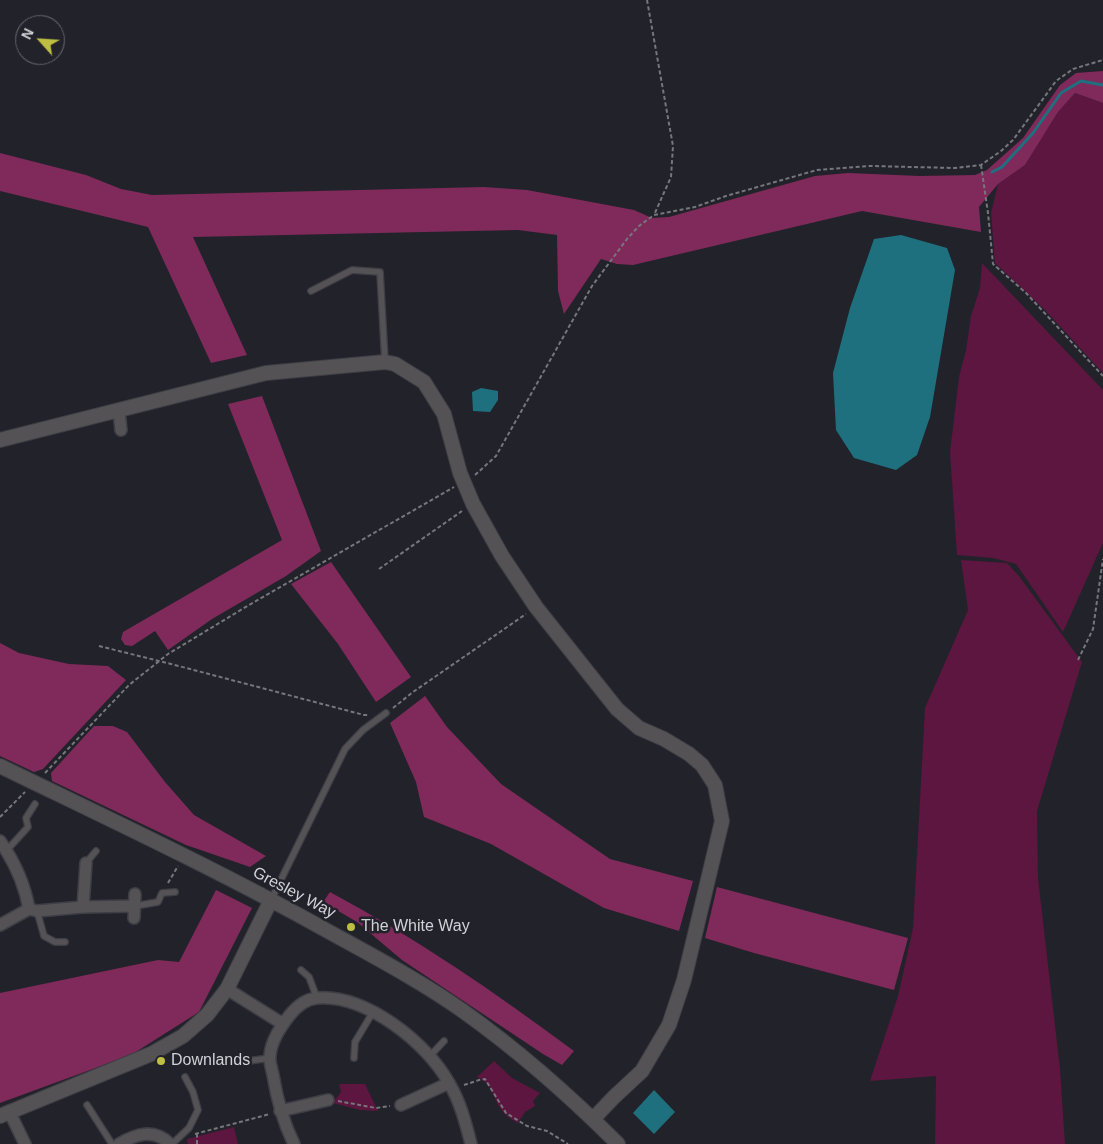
<!DOCTYPE html>
<style>
body{margin:0}
#map{position:relative;width:1103px;height:1144px;overflow:hidden;background:#22222a;font-family:Helvetica,sans-serif}
canvas{display:block}
.north{position:absolute;left:15px;top:15px;width:50px;height:50px;box-sizing:border-box;background:#22222a;border:1px solid #68686f;border-radius:50%;rotate:296deg;font-size:14px;font-weight:700;line-height:20px;text-align:center;color:#d1d2d7}
.north::after{content:'';display:block;margin:auto;width:18px;height:22px;background:#bebf42;clip-path:polygon(50% 0,100% 100%,50% 72%,0 100%)}
</style>
<div id="map">
<canvas width="1103" height="1144"></canvas>
<div class="north">N</div>
</div>
<script>
const context = document.querySelector('canvas').getContext('2d');
context.lineJoin = 'round';
function paint(path, color) { context.fillStyle = color; context.fill(path, 'evenodd'); }
function stroke(path, color, width, dash) { context.strokeStyle = color; context.lineWidth = width; context.lineCap = dash ? 'butt' : 'round'; context.setLineDash(dash || []); context.stroke(path); }
function label(font, color, halo, rows, align = 'center') {
  context.font = font + ' Helvetica,sans-serif'; context.lineWidth = 5; context.setLineDash([]); context.textBaseline = 'middle'; context.strokeStyle = halo; context.fillStyle = color; for (const [text, x, y, turn = 0] of rows) {
    context.save(); context.translate(x, y); context.rotate((+turn || 0) * Math.PI / 180); context.textAlign = isNaN(turn) ? turn : align; if (halo) context.strokeText(text, 0, 0); context.fillText(text, 0, 0); context.restore();
  }
}
paint(new Path2D(`
 M1075 93 1103 103V373L1045 310 995 263 991 213 998 184 1025 165 1058 112Z
 M982 263 1103 390V543L1063 632 1016 564 993 558 957 555 950 452 959 377 966 350 971 316 980 288Z
 M961 560 1007 563 1019 576 1082 662 1037 811 1038 878 1060 1069 1065 1144H935L936 1076 870 1081 898 996 913 928 925 708 968 610Z
 M494 1061 512 1078 540 1093 533 1101 535 1106 525 1112 518 1123C514 1121 509 1118 505 1114 493 1102 494 1084 477 1077Z
 M339 1084H365L378 1111 360 1110 333 1103 341 1092Z
 M234 1127 238 1144H188L187 1139Z`), '#5c163f');
paint(new Path2D(`
 M1103 71V103L1075 93 1058 112 1025 165 998 184 979 207 981 232 862 211 633 265 617 264 601 259 564 314 558 291 557 235 518 230 193 237 247 355 211 363 148 227 0 191V153L86 175 121 189 152 195 484 187 527 190 634 210 652 218 669 217 815 176 848 173 920 176 975 175 987 170 1023 138 1060 85 1076 73Z
 M262 396 321 551 286 576 212 619 168 650 155 631 132 646 125 645 121 639 123 632 282 540 228 404Z
 M331 562 411 677 376 702 338 644 291 584Z
 M0 643 19 653 69 664 108 666 126 680 43 769 34 772 0 756Z
 M425 696 447 727 501 784 610 859 693 881 679 931 604 908 491 844 424 817 416 782 390 723Z
 M94 726H113L127 732 165 782 194 815 266 856 250 867 186 845 52 781 51 773Z
 M717 887 908 938 894 990 754 953 705 938Z
 M216 890 252 908 199 1012 131 1055 0 1103V993L158 960 179 962Z
 M330 892C416 938 496 993 574 1051L562 1065 543 1054 402 960 357 922 323 902Z`), '#7f2a5a');
paint(new Path2D(`
 M901 235 947 248 955 270 930 417 917 455 896 470 854 458 836 430 833 373 850 308 874 239Z
 M481 388 498 391V400L490 412 473 411 472 392Z
 M654 1090 675 1112 654 1134 633 1113Z`), '#1f707e');
stroke(new Path2D(`
 M992 172 1002 167 1033 133 1061 93 1081 81 1103 85`), '#1f707e', 3);
const service = new Path2D(`
 M311 291 352 270 380 272 385 362
 M7 850 28 827 26 818 35 804
 M86 863 96 851
 M271 900 345 749 363 730 386 713
 M135 906 158 902 162 893 175 892
 M37 911 44 936 55 942H65
 M301 970 309 977 317 998
 M429 1057 444 1041
 M354 1058 355 1042 373 1012
 M241 1062 270 1058
 M87 1105 112 1144
 M172 1144 189 1128 198 1110 193 1092 185 1077`);
const minor = new Path2D(`
 M119 411 121 430
 M0 841C14 861 25 886 29 909
 M83 907 86 863
 M134 918 135 894
 M0 925 29 909 37 911 83 907 135 906
 M227 989 283 1024
 M401 1105 449 1083
 M9 1111 25 1144
 M280 1111 328 1100
 M119 1144C136 1134 154 1128 170 1144
 M294 1144C283 1122 277 1099 273 1075 272 1069 269 1062 270 1056 271 1041 280 1028 289 1016 296 1007 306 999 317 998 366 994 427 1043 449 1083 460 1101 466 1124 471 1144`);
const tertiary = new Path2D(`
 M0 440 266 373 385 362 395 364 424 382 444 414 460 473 473 504 502 556 536 607 617 709 639 728 664 739 689 754 702 765 715 785 722 821 684 980 669 1025 642 1071 614 1097 593 1119
 M0 766C109 819 218 870 324 929 371 955 419 980 463 1011 519 1051 570 1096 618 1144
 M0 1116 151 1054 183 1036 207 1015 227 989 271 900`);
stroke(service, '#3e3e46', 8);
stroke(minor, '#3e3e46', 14);
stroke(tertiary, '#3e3e46', 16);
stroke(new Path2D(`
 M647 0 673 146 671 177 654 215
 M981 165 988 213 993 264 1026 293 1103 376
 M475 475 496 456 592 286 627 239 639 226 654 215 695 207 726 196 817 170 870 166 955 168 981 165 1001 151 1013 140 1056 81 1073 69 1103 60
 M379 569 462 511
 M99 646 171 664 364 715H368
 M1078 660 1093 629 1103 559
 M393 708 413 692 526 614
 M45 773 129 685 168 654 249 605 454 487
 M0 817 25 792
 M168 883 178 866
 M464 1085 479 1080 485 1079 506 1113 527 1126 547 1131 568 1144
 M338 1101 376 1108 390 1106
 M195 1134 270 1114
 M197 1144V1133`), '#76767d', 2, [4, 2.5]);
stroke(service, '#545255', 5.5);
stroke(minor, '#545255', 11);
stroke(tertiary, '#545255', 14);
for (const [x, y, r, color] of [
 [351,927,5,"#bebf42"],
 [161,1061,5,"#bebf42"]
]) { const dot = new Path2D(); dot.arc(x, y, r, 0, 2 * Math.PI); context.fillStyle = color; context.fill(dot); stroke(dot, '#22222a', 2); }
label('16px', '#d1d2d7', '#22222a', [
 ["Gresley Way",294,893,28]
]);
label('16px', '#d1d2d7', '#22222a', [
 ["The White Way",361,927],
 ["Downlands",171,1061]
], 'left');
</script>
